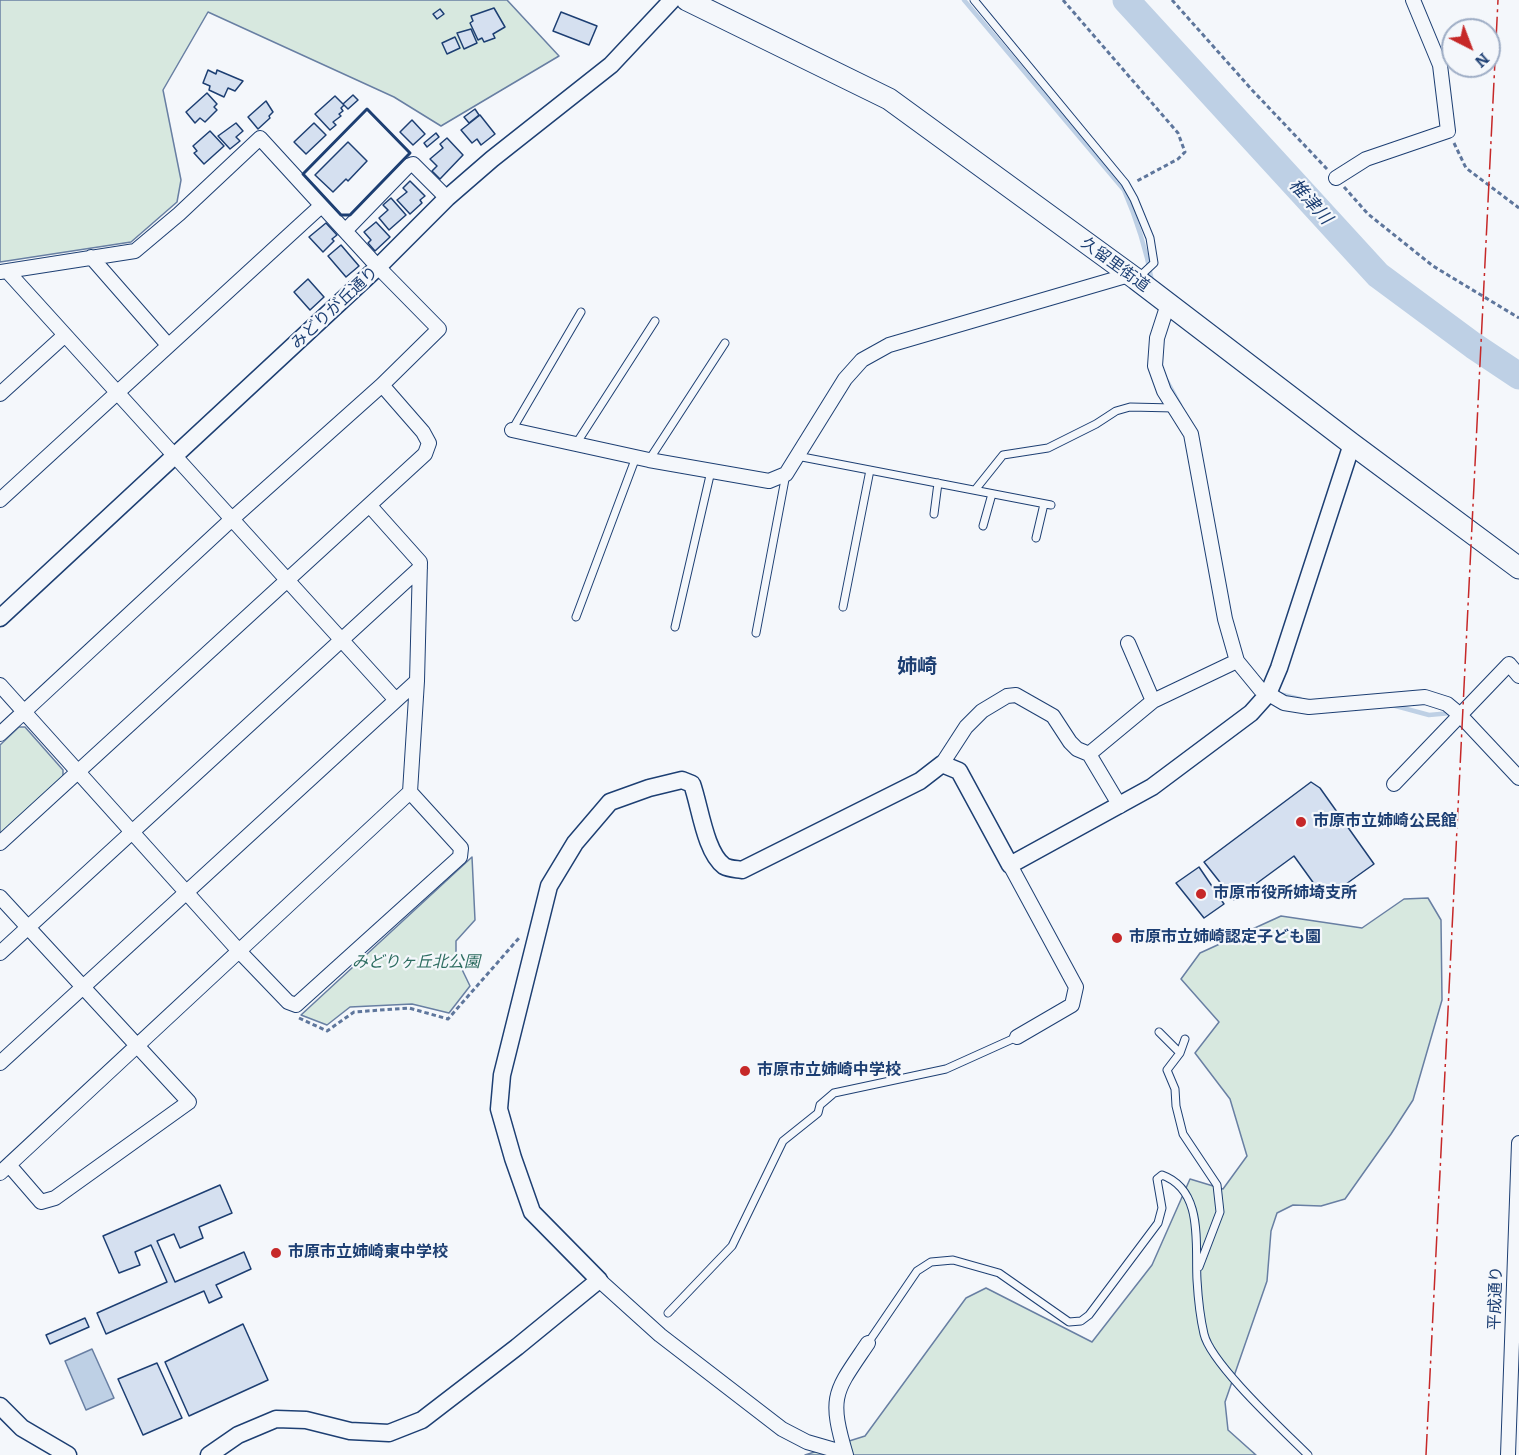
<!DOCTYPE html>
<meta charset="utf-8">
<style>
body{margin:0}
#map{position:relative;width:1519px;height:1455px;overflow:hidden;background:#f4f7fb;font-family:Bitter,serif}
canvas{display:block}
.north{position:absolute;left:1441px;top:18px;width:60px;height:60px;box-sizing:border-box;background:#f4f7fb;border:2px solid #9eadc5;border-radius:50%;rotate:138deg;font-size:16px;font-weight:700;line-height:24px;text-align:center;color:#1d3f73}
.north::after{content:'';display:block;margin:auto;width:21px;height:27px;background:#c62828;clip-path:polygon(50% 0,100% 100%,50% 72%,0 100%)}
</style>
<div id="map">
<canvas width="1519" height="1455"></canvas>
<div class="north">N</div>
</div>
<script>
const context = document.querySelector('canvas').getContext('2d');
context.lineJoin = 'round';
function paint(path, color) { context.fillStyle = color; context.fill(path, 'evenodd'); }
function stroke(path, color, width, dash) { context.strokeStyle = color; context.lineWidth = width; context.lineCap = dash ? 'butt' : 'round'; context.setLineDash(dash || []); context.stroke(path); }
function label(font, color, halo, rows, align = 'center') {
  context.font = font + ' Bitter,"Noto Sans JP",serif'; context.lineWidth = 4.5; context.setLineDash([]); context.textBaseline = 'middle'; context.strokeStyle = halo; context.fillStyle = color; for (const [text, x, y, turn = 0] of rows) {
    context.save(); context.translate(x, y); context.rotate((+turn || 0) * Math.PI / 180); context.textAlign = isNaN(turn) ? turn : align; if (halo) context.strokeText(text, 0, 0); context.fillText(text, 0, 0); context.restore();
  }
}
const green = new Path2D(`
 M0 0H507L559 56 441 126 394 97 208 12 163 90 181 180 177 202 131 242 0 262Z
 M19 727H25L63 770V776L0 835V745Z
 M472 857 475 920 456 941V957L470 986 449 1013 412 1004 350 1007 327 1025 301 1015Z
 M1428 898 1441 920 1442 1000 1413 1100 1391 1134 1345 1199 1321 1206 1293 1205 1277 1213 1271 1231 1267 1281 1225 1402 1228 1430 1256 1455H805L865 1436 966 1298 986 1288 1092 1342 1152 1265 1190 1179 1223 1189 1247 1156 1230 1099 1195 1053 1219 1022 1181 979 1200 953 1281 916 1362 928 1404 899Z`);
paint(green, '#d7e8df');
stroke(green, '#687fa3', 1.5);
const water = new Path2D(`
 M92 1349 114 1398 86 1410 65 1361Z`);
paint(water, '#bed0e5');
stroke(water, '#687fa3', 1.5);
stroke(new Path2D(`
 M964 0 1124 190C1137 220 1146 249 1152 281
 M1167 381 1180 405
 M1279 694 1300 699
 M1392 705 1429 715 1451 713`), '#bed0e5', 4.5);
stroke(new Path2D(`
 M1126 0 1378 275 1474 346 1519 376`), '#bed0e5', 27);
const building = new Path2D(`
 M494 8 505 27 493 34 495 38 484 42 482 38 478 40 470 23 473 21 471 16Z
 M440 9 444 14 437 19 433 14Z
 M561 12 597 26 589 45 553 31Z
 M471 29 477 43 464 49 457 33Z
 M455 37 460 48 447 54 442 43Z
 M208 70 216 74 217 70 243 81 235 91 228 88 224 97 209 90 210 86 203 83Z
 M207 93 217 104 214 107 217 110 205 122 200 118 195 123 186 112Z
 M353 95 358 100 348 109 343 104Z
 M335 96 344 105 341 108 343 111 339 114 341 116 333 122 336 125 330 130 315 114Z
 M266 101 273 112 269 116 270 118 258 129 248 117Z
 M475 109 479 115 469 123 464 117Z
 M480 115 495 134 481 145 477 139 472 143 461 130Z
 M412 120 425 134 413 145 400 132Z
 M236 123 243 131 236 137 240 141 230 149 218 136Z
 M314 123 326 135 306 154 294 142Z
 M210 131 224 146 204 164 194 153 197 151 193 146Z
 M436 133 439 137 427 147 424 143Z
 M447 138 463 155 440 179 432 171 437 166 430 159 443 148 440 144Z
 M348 142 367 161 348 181 346 179 333 192 315 175Z
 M410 181 425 196 420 200 422 203 410 214 397 200 407 192 403 188Z
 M391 198 406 215 389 230 379 218 388 210 383 205Z
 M376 222 390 237 375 251 368 243 371 240 364 232Z
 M326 223 337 235 332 239 334 241 323 252 309 237Z
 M341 245 359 266 346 277 328 256Z
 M308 279 324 297 310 310 294 292Z
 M1311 782 1320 788 1374 864 1325 899 1294 856 1234 900 1204 862Z
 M1199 867 1224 904 1204 918 1176 883Z
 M220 1185 232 1213 199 1227 203 1238 180 1248 174 1234 157 1241 175 1282 244 1252 251 1269 216 1285 222 1297 209 1303 204 1291 106 1334 97 1313 167 1282 151 1245 135 1252 140 1265 119 1273 103 1236Z
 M85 1318 89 1327 50 1344 46 1335Z
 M243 1324 268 1380 189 1416 165 1362Z
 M157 1363 182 1418 143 1435 118 1379Z`);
paint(building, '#d5e0f0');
stroke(building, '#1d3f73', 1.5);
const service = new Path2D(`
 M974 0 1125 183 1134 199 1150 238 1154 263 1138 278
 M512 430 581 312
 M576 444 655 321
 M797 456 1051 505
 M649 460 725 343
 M975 490 1003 455 1048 448 1096 424 1116 411 1130 407 1174 408
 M934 514 938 483
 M983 526 992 494
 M1036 538 1044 504
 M843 607 870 470
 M576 617 636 457
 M675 627 711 471
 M756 633 786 474
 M1159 1032 1180 1053
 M1185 1039 1180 1053 1167 1070 1175 1089 1176 1106 1183 1134 1217 1185 1220 1212 1199 1267
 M668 1313 732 1246 783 1141 818 1113 820 1105 834 1093 946 1069 1017 1037
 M868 1343 917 1271 931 1262 953 1260 999 1273 1069 1322 1081 1321 1089 1315 1158 1223 1162 1208 1157 1179 1162 1175C1204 1190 1195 1244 1197 1280 1198 1297 1200 1317 1204 1334 1211 1364 1284 1431 1308 1455`);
const minor = new Path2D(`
 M1336 178 1366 159 1448 131 1440 65 1413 0
 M345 231 408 166 413 164 447 198
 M91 257 168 345
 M0 272 135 251 179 214 260 138 378 267 439 329 382 385 232 519 0 734
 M8 272 396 700
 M1168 304 1157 338 1155 366 1164 391 1191 434 1225 619 1237 661 1260 689 1284 703 1309 707 1425 697 1447 704 1459 714 1519 778
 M0 394 65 335
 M512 430 649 460 769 481 786 474 845 379 862 360 889 345 1129 275
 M0 500 321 206
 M1128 643 1153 701
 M0 685 239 951 288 1002 296 1005 460 857 461 848 410 792 417 681 420 562 370 506
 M1089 754 1153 701 1237 661
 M942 764 966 727 982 711 1007 696 1016 695 1053 716 1070 742 1077 749 1089 754 1120 806
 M1394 784 1509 664 1519 676
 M0 843 425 454 429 443 423 432 382 385
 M1010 865 1076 987 1072 1005 1017 1037
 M0 897 189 1102 55 1198 41 1202 9 1165
 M0 953 420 568
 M0 1063 417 681
 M0 1173 410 792
 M599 1280 660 1335 782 1429 807 1442 845 1453
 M846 1455C828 1395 835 1392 868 1343
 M1508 1455 1519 1143`);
const tertiary = new Path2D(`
 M0 618 378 267 447 198 492 159 611 65 672 0
 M0 1406 22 1428 68 1455
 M209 1455 238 1435 276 1419 306 1420 350 1431 389 1433 422 1420 517 1347 599 1280 532 1212 513 1158 499 1109 502 1075 549 886 575 843 610 802 649 788 682 780 692 784C700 806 705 852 724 866 729 869 737 869 742 870L920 781 942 764 959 771 1010 865 1152 787 1251 713 1268 694 1279 668 1352 444`);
const primary = new Path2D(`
 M687 0 889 99 1136 279 1352 444 1519 568`);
stroke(service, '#1d3f73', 9);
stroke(minor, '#1d3f73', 16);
stroke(tertiary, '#1d3f73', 19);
stroke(primary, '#1d3f73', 23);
stroke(new Path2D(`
 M1063 0 1178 133 1185 152 1178 159 1137 181
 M1172 0 1253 91 1327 169
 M1454 143 1466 168 1519 208
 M1344 187 1368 214 1433 266 1519 318
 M299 1018 327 1031 354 1012 409 1008 448 1019 519 938`), '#5e769c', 3, [4.5, 3]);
stroke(service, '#f4f7fb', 7);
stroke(minor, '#f4f7fb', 14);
stroke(tertiary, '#f4f7fb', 16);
stroke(primary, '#f4f7fb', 21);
stroke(new Path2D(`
 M367 109 410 153 350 215H341L303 174Z`), '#1d3f73', 3);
stroke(new Path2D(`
 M1426 1455 1498 0`), '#c62828', 1.5, [21, 4.5, 3, 4.5]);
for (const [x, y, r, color] of [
 [1301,822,6,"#c62828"],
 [1201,894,6,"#c62828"],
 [1117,938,6,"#c62828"],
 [745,1071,6,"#c62828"],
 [276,1253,6,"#c62828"]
]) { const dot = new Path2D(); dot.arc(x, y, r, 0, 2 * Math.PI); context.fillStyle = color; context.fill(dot); stroke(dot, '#f4f7fb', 2); }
label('16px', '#1d3f73', '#f4f7fb', [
 ["久留里街道",1115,265,36],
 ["みどりが丘通り",335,308,-43],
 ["平成通り",1496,1298,-88]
]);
label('bold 16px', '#1d3f73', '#f4f7fb', [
 ["市原市立姉崎公民館",1313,822],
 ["市原市役所姉埼支所",1213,894],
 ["市原市立姉崎認定子ども園",1129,938],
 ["市原市立姉崎中学校",757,1071],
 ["市原市立姉崎東中学校",288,1253]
], 'left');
label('italic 16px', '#2c6c60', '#f4f7fb', [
 ["みどりヶ丘北公園",416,963]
]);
label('italic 18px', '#1d3f73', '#f4f7fb', [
 ["椎津川",1310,202,48]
]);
label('bold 20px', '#1d3f73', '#f4f7fb', [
 ["姉崎",917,667]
]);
</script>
